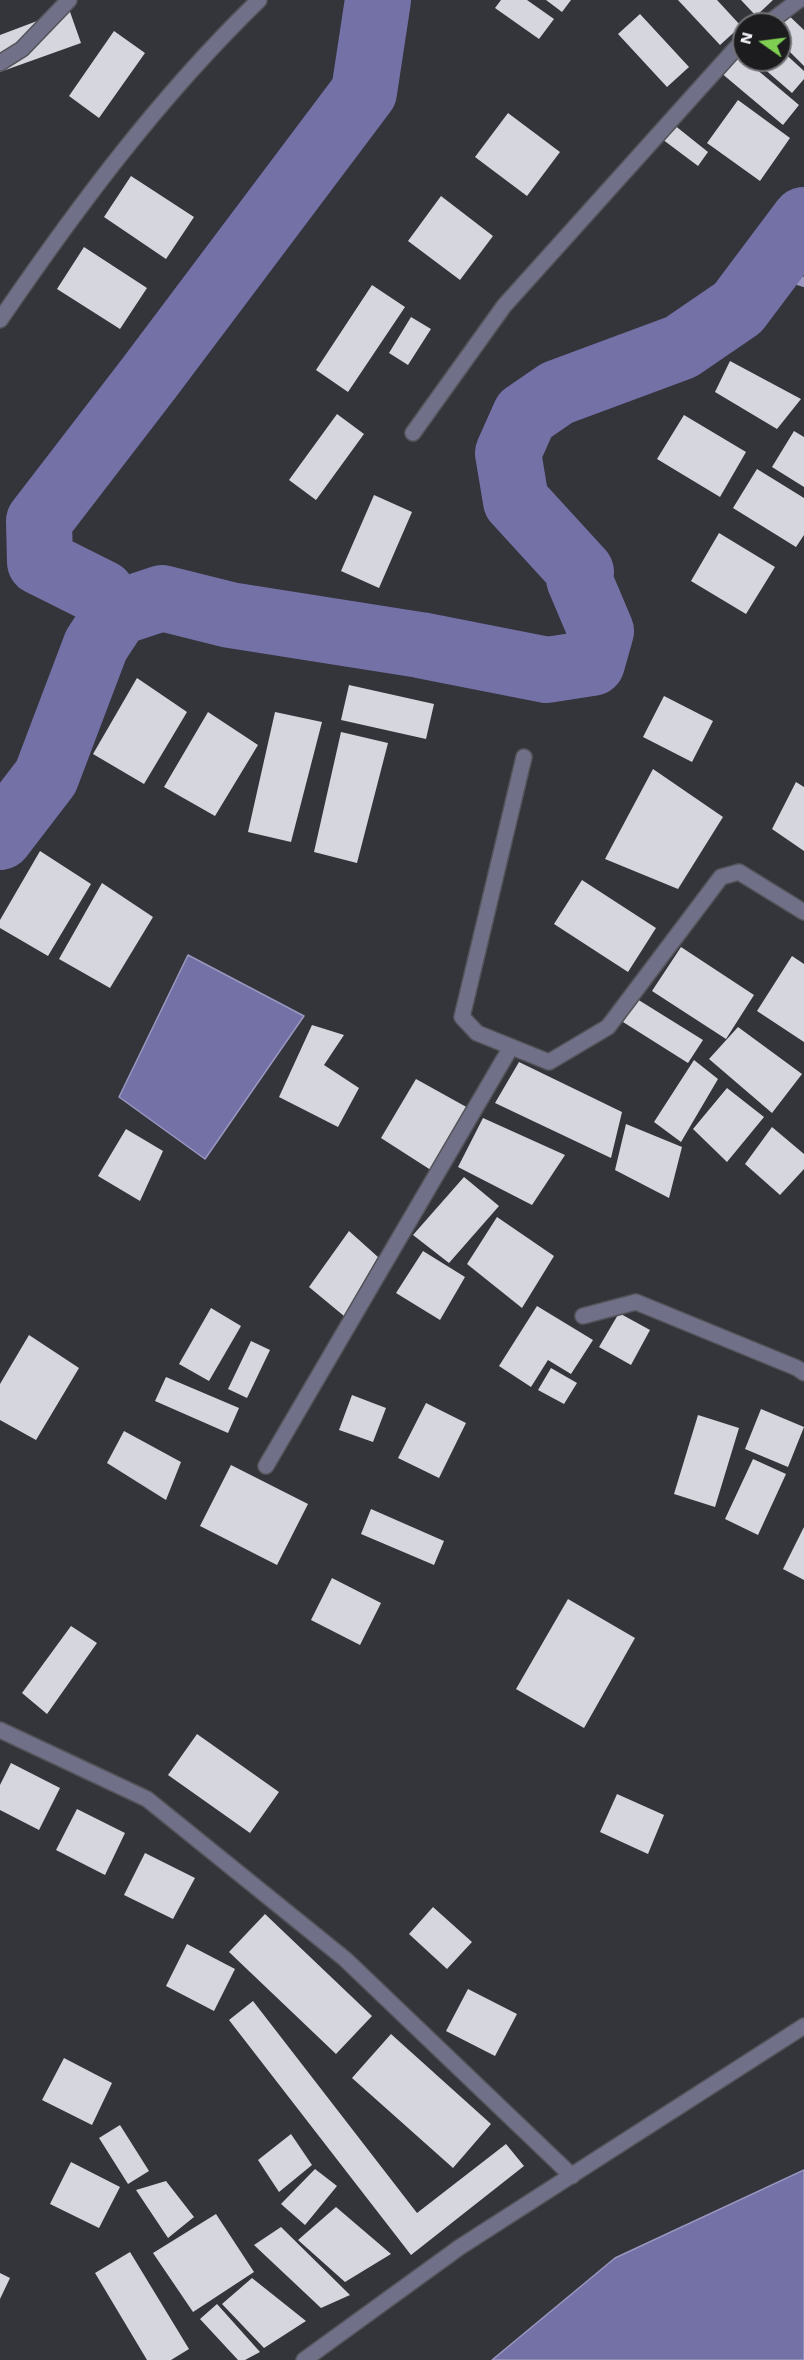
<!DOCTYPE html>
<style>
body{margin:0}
#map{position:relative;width:804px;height:2360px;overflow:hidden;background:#34343b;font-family:"Work Sans",sans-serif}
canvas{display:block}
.north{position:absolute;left:732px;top:12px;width:60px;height:60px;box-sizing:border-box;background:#1c1c1f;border:2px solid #727276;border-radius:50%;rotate:284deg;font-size:16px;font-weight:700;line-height:24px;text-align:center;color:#f4f4f9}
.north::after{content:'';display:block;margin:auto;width:21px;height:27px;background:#7fd052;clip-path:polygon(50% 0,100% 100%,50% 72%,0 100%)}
</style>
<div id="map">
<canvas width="804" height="2360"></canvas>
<div class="north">N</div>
</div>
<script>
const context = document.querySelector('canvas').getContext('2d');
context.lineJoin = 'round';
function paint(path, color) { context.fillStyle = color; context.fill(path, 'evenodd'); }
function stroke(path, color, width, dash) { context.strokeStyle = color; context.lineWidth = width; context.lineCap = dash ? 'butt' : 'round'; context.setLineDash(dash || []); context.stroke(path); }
const water = new Path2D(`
 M188 955 304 1016 205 1159 119 1097Z
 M804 2170V2360H492L615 2258Z`);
paint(water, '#7471a7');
stroke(water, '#9a98c0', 1.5);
stroke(new Path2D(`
 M767 270 804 282`), '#9a98c0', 10);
stroke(new Path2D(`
 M117 613 102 593 40 562 39 521 149 378 364 92 378 0
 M0 837 46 777 96 645 117 613 162 598 230 615 420 645 547 670 592 663 601 631 579 579 581 572 516 501 508 453 525 415 557 393 681 347 738 308 804 220`), '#7471a7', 66);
paint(new Path2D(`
 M501 0H527L554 19 539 39 495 8Z
 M546 0H571L562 12Z
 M678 0H717L741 26 720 45Z
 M741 0H773L756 16Z
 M69 9 81 43 0 72V35Z
 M783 10 804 30V66L780 42V24H770Z
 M640 14 689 67 667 87 618 34Z
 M114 31 145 53 99 118 69 96Z
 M780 49 804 71V79L792 93 754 60H780Z
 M736 52 799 105 783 125 720 72Z
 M738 100 790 138 760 181 707 143Z
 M508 113 560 152 527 196 475 157Z
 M673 124 708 152 698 166 662 139Z
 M131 176 194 217 166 259 104 217Z
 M441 196 493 236 460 280 408 241Z
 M84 247 147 288 120 329 57 289Z
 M372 285 405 307 348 392 316 370Z
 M411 317 431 329 408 365 389 353Z
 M730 361 801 399 777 429 715 392Z
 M337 414 364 434 316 500 289 480Z
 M684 415 746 452 720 497 657 459Z
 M794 431 804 437V487L772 467Z
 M757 469 804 498V535L796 547 733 508Z
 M374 495 412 512 379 588 341 571Z
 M719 533 775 567 746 614 691 581Z
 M137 678 187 712 144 784 93 754Z
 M349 685 434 704 426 739 341 720Z
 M664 696 713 721 692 762 643 737Z
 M208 712 258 745 215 816 164 787Z
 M275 712 322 722 291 842 248 832Z
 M341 732 388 743 357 863 314 852Z
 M653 769 723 817 678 889 605 859Z
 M796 782 804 787V851L772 829Z
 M40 851 91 884 48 956 0 928V920Z
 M582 880 656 928 628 972 554 924Z
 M102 883 153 917 110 988 59 959Z
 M681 947 754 995 726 1039 652 991Z
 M792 956 804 964V1042L757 1011Z
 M637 999 703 1040 688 1063 623 1022Z
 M312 1025 344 1035 324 1065 359 1088 338 1127 279 1097Z
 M738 1027 802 1074 772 1113 709 1059Z
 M694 1060 718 1079 681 1142 654 1122Z
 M519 1062 622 1112 611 1158 495 1103Z
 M416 1079 470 1109 437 1174 381 1138Z
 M727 1088 764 1117 727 1162 693 1129Z
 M483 1118 565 1155 532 1205 458 1167Z
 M626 1124 682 1147 669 1198 615 1170Z
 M772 1127 804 1154V1169L780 1195 745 1164Z
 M126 1129 163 1151 140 1201 98 1176Z
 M464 1177 499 1206 449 1263 413 1235Z
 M497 1217 554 1256 522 1308 467 1264Z
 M349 1231 378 1257 344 1316 309 1287Z
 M423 1251 465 1277 440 1320 396 1293Z
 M537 1306 593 1340 571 1374 548 1360 531 1387 499 1366Z
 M211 1308 241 1326 209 1381 179 1364Z
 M619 1313 650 1330 631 1365 599 1347Z
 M29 1335 79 1368 36 1440 0 1420V1384Z
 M251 1341 270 1350 247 1398 228 1389Z
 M551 1368 577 1383 564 1404 538 1390Z
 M166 1377 239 1408 228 1433 155 1401Z
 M352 1395 386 1408 373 1442 339 1430Z
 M426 1403 466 1423 439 1478 398 1458Z
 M761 1409 804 1427 788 1467 745 1449Z
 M698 1415 739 1428 715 1507 674 1494Z
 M124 1431 181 1462 166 1500 107 1463Z
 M753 1459 786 1474 758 1535 725 1519Z
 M231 1465 308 1504 277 1565 200 1526Z
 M371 1509 444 1541 434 1565 361 1534Z
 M804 1527V1580L783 1569Z
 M332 1578 381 1603 360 1645 311 1620Z
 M568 1599 635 1638 584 1728 516 1689Z
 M71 1626 97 1643 47 1714 22 1693Z
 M197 1734 279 1792 250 1833 168 1775Z
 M11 1763 60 1788 39 1830 0 1810V1785Z
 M617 1794 664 1815 648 1854 600 1832Z
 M77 1809 125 1833 105 1875 56 1850Z
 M145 1853 195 1878 173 1919 124 1895Z
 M433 1907 472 1942 447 1969 409 1934Z
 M265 1914 372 2016 336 2054 229 1952Z
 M187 1944 235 1969 214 2011 166 1986Z
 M468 1989 517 2014 495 2056 446 2031Z
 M253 2001 417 2213 506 2144 524 2166 411 2255 229 2020Z
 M391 2034 491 2124 453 2168 352 2078Z
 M64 2058 112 2083 92 2125 42 2100Z
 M120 2125 149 2171 128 2184 99 2138Z
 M291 2134 312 2165 279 2192 258 2160Z
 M71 2162 120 2187 99 2228 50 2204Z
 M315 2169 337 2186 305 2225 281 2204Z
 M166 2181 194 2217 168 2238 136 2190Z
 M336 2207 391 2254 345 2282 298 2240Z
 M216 2214 254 2272 193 2312 153 2253Z
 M281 2227 350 2295 321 2308 254 2245Z
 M130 2252 189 2349 171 2360H147L95 2273Z
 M0 2273 10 2278 0 2299Z
 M252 2278 306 2321 264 2348 222 2304Z
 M217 2304 260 2352 245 2360H238L200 2319Z`), '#d6d6df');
const minor = new Path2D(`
 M767 24 799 0
 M0 63 22 49 69 0
 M0 320C78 206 160 96 259 0
 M413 433 504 306 736 48 744 42
 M524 757 462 1017 477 1033 549 1062 608 1027 721 877 739 872 804 912
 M583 1316 636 1302 797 1368 804 1373
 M266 1466 511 1047
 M0 1730 147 1799 345 1959 572 2176
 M304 2360 460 2247 804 2026`);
stroke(minor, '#535359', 18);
stroke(minor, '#707088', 15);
</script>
